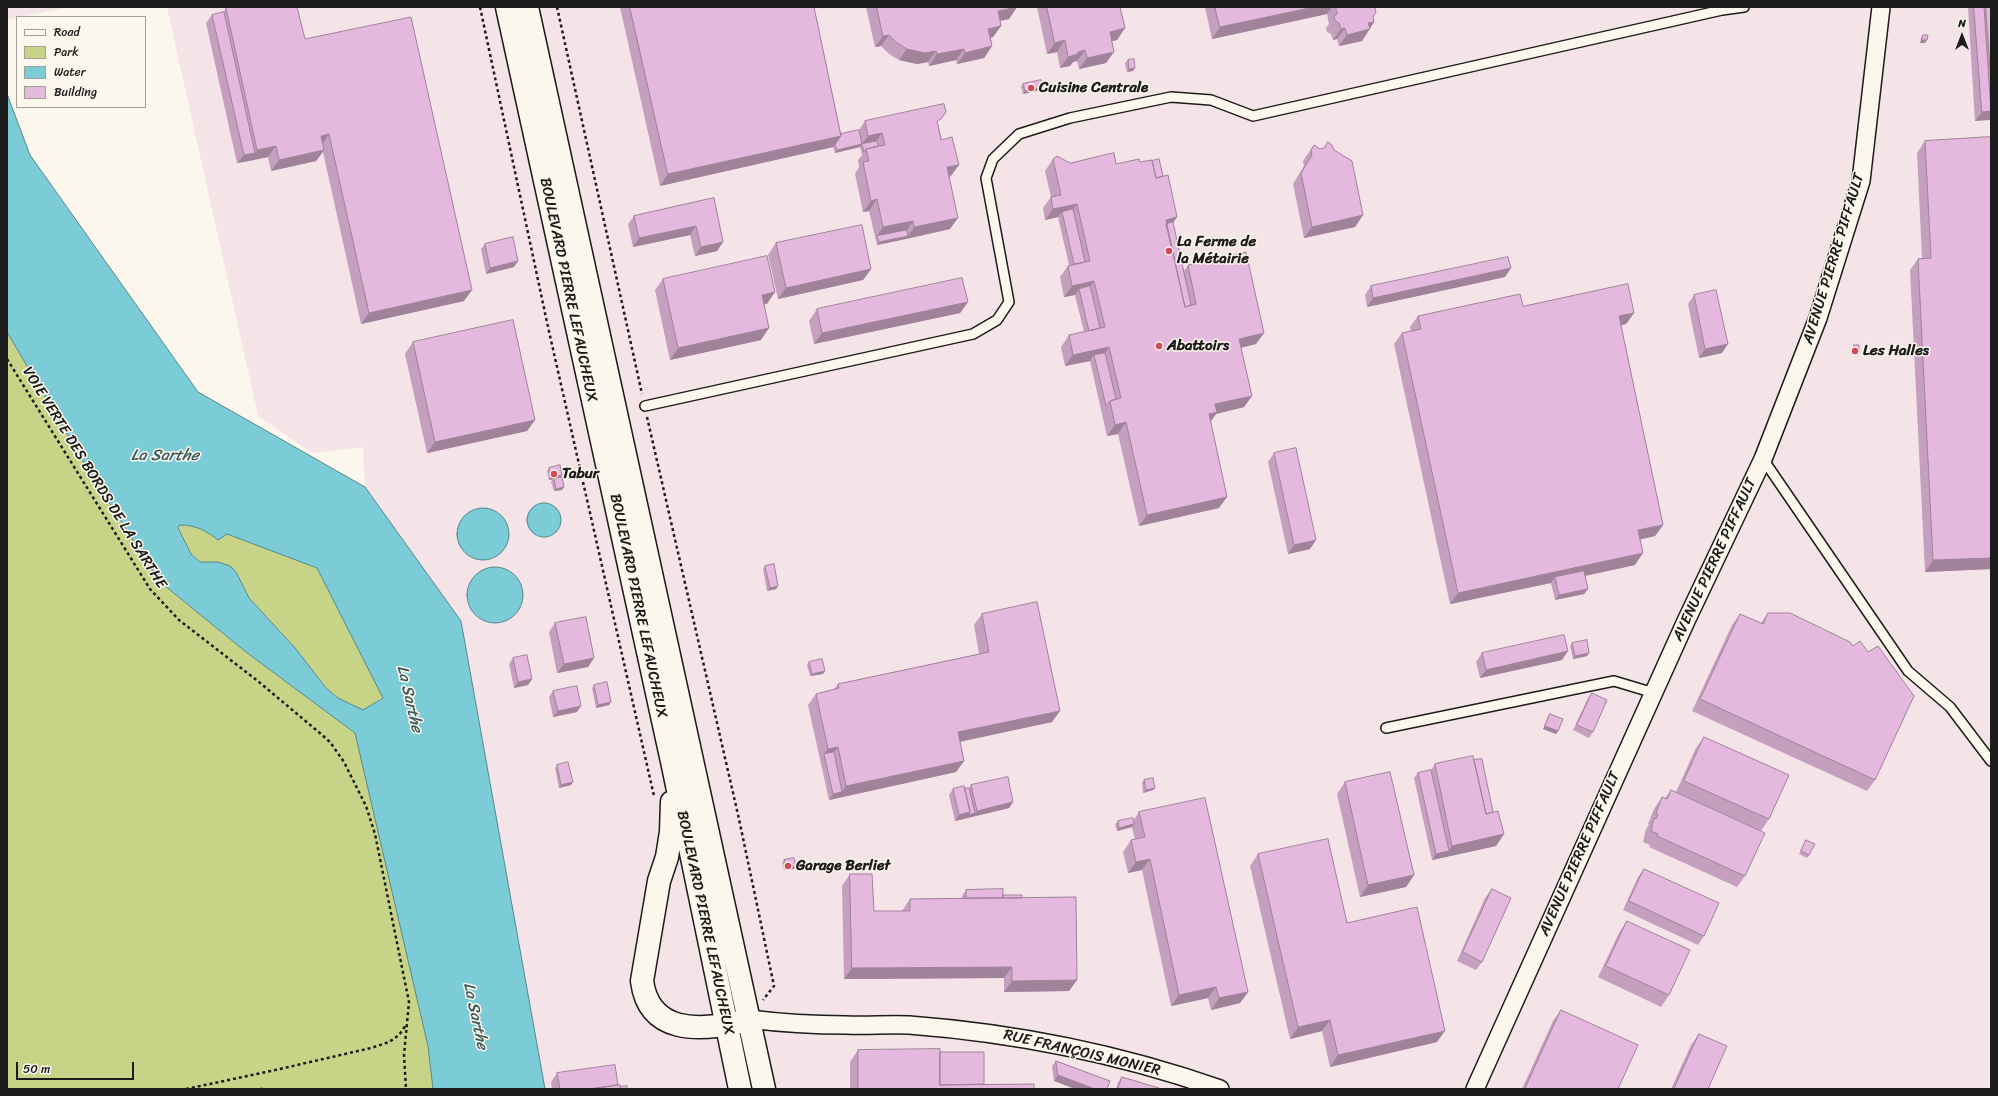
<!DOCTYPE html>
<meta charset="utf-8">
<style>
body{margin:0}
#map{position:relative;width:1998px;height:1096px;overflow:hidden;background:#fbf7ec;font-family:Sriracha,sans-serif}
canvas{display:block}
.frame{position:absolute;inset:0;border:8px solid #1c1c1c;pointer-events:none}
.legend{position:absolute;left:16px;top:16px;width:130px;height:92px;box-sizing:border-box;background:#fbf7ec;border:1px solid #a29f99;margin:0;padding:5px 7px;list-style:none;font-size:12px;color:#1c1c1c}
.legend li{display:flex;align-items:center;gap:8px;height:20px}
.legend b{width:20px;border:1px solid #a29f99}
.north{position:absolute;left:1942px;top:16px;width:40px;height:40px;-webkit-text-stroke:3px #fbf7ec;paint-order:stroke;rotate:0deg;font-size:11px;font-weight:700;line-height:16px;text-align:center;color:#1c1c1c}
.north::after{content:'';display:block;margin:auto;width:14px;height:18px;background:#1c1c1c;clip-path:polygon(50% 0,100% 100%,50% 72%,0 100%)}
.scale{position:absolute;left:16px;top:1062px;width:118px;height:18px;box-sizing:border-box;border:2px solid #1c1c1c;border-top:0;padding-left:5px;font-size:12px;line-height:14px;white-space:nowrap;color:#1c1c1c;-webkit-text-stroke:3px #fbf7ec;paint-order:stroke}
</style>
<div id="map">
<canvas width="1998" height="1096"></canvas>
<div class="frame"></div>
<ul class="legend">
<li><b style="height:5px;background:#fbf7ec"></b>Road</li>
<li><b style="height:11px;background:#c7d387"></b>Park</li>
<li><b style="height:11px;background:#7cccd8"></b>Water</li>
<li><b style="height:11px;background:#e5b9dd"></b>Building</li>
</ul>
<div class="north">N</div>
<div class="scale">50 m</div>
</div>
<script>
const context = document.querySelector('canvas').getContext('2d');
context.lineJoin = 'round';
function paint(path, color) { context.fillStyle = color; context.fill(path, 'evenodd'); }
function stroke(path, color, width, dash) { context.strokeStyle = color; context.lineWidth = width; context.lineCap = dash ? 'butt' : 'round'; context.setLineDash(dash || []); context.stroke(path); }
function label(font, color, halo, rows, align = 'center') {
  context.font = font + ' Sriracha,sans-serif'; context.lineWidth = 3; context.setLineDash([]); context.textBaseline = 'middle'; context.strokeStyle = halo; context.fillStyle = color; for (const [text, x, y, turn = 0] of rows) {
    context.save(); context.translate(x, y); context.rotate((+turn || 0) * Math.PI / 180); context.textAlign = isNaN(turn) ? turn : align; if (halo) context.strokeText(text, 0, 0); context.fillText(text, 0, 0); context.restore();
  }
}
paint(new Path2D(`
 M7 7H68L7 20Z
 M167 7H1991V1089H545L461 621 365 487 363 447 312 453 258 416Z`), '#f4e4e8');
paint(new Path2D(`
 M7 332 83 461 159 581 246 652 355 733 428 1046 433 1089H7Z
 M180 525C196 525 207 531 218 540L227 534 317 568 383 697 363 711 338 698 326 688 296 649 249 598 236 572 230 566 218 562H200L191 554 178 528Z`), '#c7d387');
const water = new Path2D(`
 M7 94 30 155 198 392 365 487 461 621 545 1089H433L428 1046 355 733 246 652 159 581 83 461 7 332ZM180 525C196 525 207 531 218 540L227 534 317 568 383 698 363 710 338 698 326 688 296 649 249 598 236 572 230 566 218 562H200L191 554 178 528Z
 M527 520a17 17 0 1 1 34 0a17 17 0 1 1-34 0Z
 M457 534a26 26 0 1 1 52 0a26 26 0 1 1-52 0Z
 M467 595a28 28 0 1 1 56 0a28 28 0 1 1-56 0Z`);
paint(water, '#7cccd8');
stroke(water, '#56868d', 1);
const lane = new Path2D(`
 M645 406 973 334 997 320 1009 302 986 178 993 159 1019 134 1070 118 1171 97 1211 100 1253 116 1722 10 1744 7
 M1763 459 1908 671 1950 707 1991 761
 M1386 728 1614 681 1654 693`);
const street = new Path2D(`
 M749 1019C781 1023 813 1025 846 1025 867 1026 888 1024 909 1025 1015 1033 1120 1054 1220 1089
 M1475 1089 1686 621 1763 459 1818 318 1861 181 1881 7`);
const primary = new Path2D(`
 M507 7 673 766 740 1089
 M527 7 764 1089
 M672 802 671 832 667 857 659 881 642 981C649 1034 699 1031 740 1022`);
stroke(lane, '#1c1c1c', 12);
stroke(street, '#1c1c1c', 20);
stroke(primary, '#1c1c1c', 25);
stroke(new Path2D(`
 M480 7 548 327 654 796
 M557 7 642 394
 M7 359 150 589 179 620 259 682 321 734 330 742 344 762 366 806 375 834 409 1002 404 1055 406 1089
 M647 417 739 819 774 986 763 1000
 M186 1089 271 1071 371 1048 389 1042 399 1035 406 1025
 M260 1089H265`), '#1c1c1c', 2.5, [3, 3]);
stroke(lane, '#fbf7ec', 9);
stroke(street, '#fbf7ec', 17);
stroke(primary, '#fbf7ec', 22);
paint(new Path2D(`
 M620 7H814L841 134 859 130 865 121 938 124 951 176 949 177 950 229 877 245 869 211 863 212 855 174 859 167 858 160 862 155 860 147 835 153 833 147 660 186Z
 M866 7H1017L1009 19 1000 21 1001 26 993 37 991 38 992 46 984 58 957 64 956 60 929 66 928 62 917 64 899 60 889 54 881 46 875 47Z
 M1037 7H1120L1125 28 1117 40 1112 41 1106 63 1079 69 1077 61 1073 62 1070 66 1060 68 1057 52 1047 54Z
 M1205 7H1373V17L1374 22 1362 41 1339 46 1337 39 1333 40 1331 34 1327 32 1326 28 1329 24 1327 14 1212 39Z
 M1968 7H1991V120L1975 121Z
 M226 8 305 39 464 301 361 324 323 152 316 161 271 171 268 157 237 163 206 23 212 15 222 13Z
 M1923 35 1925 43H1920L1921 38Z
 M1128 60 1135 68 1133 71 1127 72 1125 63Z
 M1023 84 1043 87 1041 90 1023 94 1021 87Z
 M1991 137V569L1925 572 1910 270 1918 259 1922 258 1917 153 1925 141Z
 M1314 145 1320 149 1334 150 1363 215 1355 227 1304 238 1293 184 1304 166 1303 161Z
 M1053 159 1070 163 1116 164 1140 162 1163 176 1177 217 1173 222 1184 271 1188 265 1256 344 1241 348 1252 396 1244 407 1216 414 1211 421 1219 508 1139 526 1118 434 1107 436 1090 361 1065 366 1061 347 1069 335 1084 332 1075 295 1064 297 1060 277 1068 266 1069 265 1058 217 1045 220 1043 208 1051 197 1045 171Z
 M714 198 723 242 717 251 695 256 690 235 633 247 628 224 634 216Z
 M776 243 871 269 863 280 778 299 768 255Z
 M485 244 514 267 486 274 481 249Z
 M1505 277 1367 307 1365 295 1371 286Z
 M663 279 767 304H764L761 340 670 360 655 290Z
 M1694 295 1722 353 1699 358 1688 304Z
 M968 302 960 313 814 344 809 321 817 309Z
 M1523 306 1634 313 1626 324 1621 325 1663 525 1655 536 1640 539 1635 565 1585 576 1588 589 1584 594 1555 600 1551 583 1450 604 1394 344 1402 333 1411 331 1410 327 1418 316Z
 M413 342 535 420 527 431 427 453 405 354Z
 M1854 345 1857 355H1852V348Z
 M1274 453 1310 549 1288 554 1268 462Z
 M549 468 562 475 560 477 564 487 562 490 554 491 551 482 553 479 549 480 547 471Z
 M765 566 778 586 776 589 767 591 763 569Z
 M1768 613 1868 652 1875 780 1867 791 1692 711 1732 625 1740 614 1761 623Z
 M982 614 1052 722 960 741 964 761 956 772 829 800 808 705 816 694 834 689 838 684 979 654 974 625Z
 M555 623 594 658 588 667 557 673 549 632Z
 M1572 643 1587 656 1573 659 1570 646Z
 M1482 653 1562 660 1480 678 1476 662Z
 M513 658 532 679 528 685 514 688 509 664Z
 M809 662 823 674 810 676 807 665Z
 M594 685 609 705 596 708 592 688Z
 M553 691 577 712 553 717 549 697Z
 M1592 693 1593 732 1589 738 1573 730 1588 698Z
 M1550 714 1558 731 1556 734 1543 729 1548 717Z
 M1704 737 1769 819 1761 831 1676 792 1696 748Z
 M1474 760 1493 812 1504 834 1496 846 1432 860 1414 778 1418 773 1431 770 1435 764Z
 M557 765 571 785 559 788 555 768Z
 M1144 780 1155 788 1153 790 1143 793 1142 783Z
 M1345 782 1414 875 1406 887 1360 897 1337 794Z
 M971 785 1013 802 1009 808 955 821 949 795 953 789 969 788Z
 M1671 790 1745 876 1737 887 1649 847 1650 845 1643 842 1646 829 1649 825 1648 824 1654 809 1662 797 1665 798Z
 M1139 812 1248 992 1240 1003 1211 1010 1208 998 1171 1006 1142 870 1128 873 1123 852 1131 840H1135L1132 827 1117 831 1115 824 1118 821H1133Z
 M1806 840 1809 855 1807 858 1799 854Z
 M1258 854 1347 923 1437 1042 1330 1067 1322 1031 1290 1039 1250 866Z
 M784 860 794 869 784 870 782 863Z
 M1644 869 1704 936 1698 945 1623 910 1638 877Z
 M850 874 874 911H902L910 899 962 898V896L966 890 1003 895 1022 898 1077 980 1069 991 1004 992V978L844 979 842 886Z
 M1492 889 1482 962 1476 970 1457 961 1485 898Z
 M1627 921 1669 995 1661 1007 1598 977 1619 933Z
 M1561 1010 1618 1089H1522L1553 1021Z
 M1699 1034 1708 1089H1671L1691 1045Z
 M858 1050 940 1052 984 1084 1034 1089H850V1062Z
 M1056 1061 1110 1081H1054L1052 1066Z
 M557 1073 618 1085 620 1087 627 1089H552L551 1082Z
 M1122 1077 1158 1089H1116L1118 1083Z`), '#c59fbe');
paint(new Path2D(`
 M1017 7 1009 19 990 23 998 11Z
 M1314 7H1332L1327 14 1212 39 1220 27Z
 M1376 13 1369 23 1374 22 1362 41 1339 46 1347 35Z
 M1001 26 993 37 980 40 988 29Z
 M1125 28 1117 40 1102 43 1110 32Z
 M1345 28 1337 39 1333 40 1341 29Z
 M889 35 881 46 875 47 883 36Z
 M1065 40 1057 52 1047 54 1055 43Z
 M1922 40H1927L1925 43H1920Z
 M992 46 984 58 957 64 965 53Z
 M907 49 936 51 928 62 917 64 899 60Z
 M964 49 956 60 929 66 937 54Z
 M1085 50 1077 61 1073 62 1070 66 1060 68 1068 57 1078 52Z
 M1114 52 1106 63 1079 69 1087 58Z
 M1135 68 1133 71 1127 72 1129 69Z
 M1043 87 1041 90 1023 94 1025 91Z
 M1991 111V120H1985Z
 M1991 111 1985 120 1975 121 1982 112Z
 M882 133 874 144H862L860 147 835 153 837 150 862 144 868 136Z
 M329 134 321 146V136Z
 M841 136 833 147 660 186 668 174Z
 M276 146 268 157 249 161 257 150Z
 M324 150 316 161 271 171 279 160Z
 M255 153 249 161 237 163 244 155Z
 M959 165 951 176 939 179 947 167Z
 M877 199 869 211 863 212 871 201Z
 M1077 204 1069 215 1062 212 1058 217 1045 220 1053 209Z
 M1363 215 1355 227 1304 238 1312 227Z
 M1177 217 1169 228 1163 230 1166 220Z
 M958 218 950 229 906 239 914 227Z
 M913 221 905 233 877 236 883 227Z
 M696 226 690 235 633 247 639 238Z
 M908 236 906 239 877 245 879 242Z
 M723 242 717 251 695 256 701 247Z
 M518 261 514 267 486 274 490 268Z
 M1511 268 1505 277 1367 307 1373 298Z
 M871 269 863 280 778 299 786 288Z
 M1094 281 1086 292 1079 289 1075 295 1064 297 1072 286Z
 M472 290 464 301 361 324 369 313Z
 M775 292 767 304 754 306 762 295Z
 M968 302 960 313 814 344 822 333Z
 M1634 313 1626 324 1611 328 1619 316Z
 M769 328 761 340 670 360 678 348Z
 M1264 333 1256 344 1231 350 1239 339Z
 M1728 344 1722 353 1699 358 1705 349Z
 M1109 347 1101 359 1094 355 1090 361 1065 366 1073 355Z
 M1854 352H1859L1857 355H1852Z
 M1252 396 1244 407 1216 414 1209 424 1201 425 1215 404Z
 M535 420 527 431 427 453 435 442Z
 M1126 422 1118 434 1107 436 1115 425Z
 M562 475 560 478 549 480 551 477Z
 M564 487 562 490 554 491 556 489Z
 M1227 497 1219 508 1139 526 1147 515Z
 M1663 525 1655 536 1630 542 1638 530Z
 M1316 540 1310 549 1288 554 1294 545Z
 M1643 553 1635 565 1556 582 1555 577 1551 583 1450 604 1458 593Z
 M1991 558V569L1925 572 1933 560Z
 M778 586 776 589 767 591 770 588Z
 M1588 589 1584 594 1555 600 1559 595Z
 M1568 651 1562 660 1480 678 1486 670Z
 M1589 653 1587 656 1573 659 1575 656Z
 M594 658 588 667 557 673 564 664Z
 M825 671 823 674 810 676 812 674Z
 M532 679 528 685 514 688 518 682Z
 M611 702 609 705 596 708 598 705Z
 M581 706 577 712 553 717 558 711Z
 M1060 711 1052 722 950 744 958 732Z
 M1545 726 1558 731 1556 734 1543 729Z
 M838 747 830 758 824 754 828 749Z
 M964 761 956 772 829 800 833 794 842 792 846 786Z
 M573 782 571 785 559 788 561 785Z
 M1155 788 1153 790 1143 793 1146 790Z
 M1013 802 1009 808 955 821 959 815 970 812 975 813 977 811Z
 M1134 824 1132 827 1117 831 1119 828Z
 M1504 834 1496 846 1432 860 1436 854 1449 851 1452 846Z
 M1150 859 1142 870 1128 873 1136 862Z
 M796 866 794 869 784 870 786 867Z
 M1414 875 1406 887 1360 897 1368 885Z
 M1012 967 1004 978 844 979 852 968Z
 M1077 980 1069 991 1004 992 1012 981Z
 M1216 987 1208 998 1171 1006 1179 995Z
 M1248 992 1240 1003 1211 1010 1219 998Z
 M1330 1020 1322 1031 1290 1039 1298 1027Z
 M1445 1031 1437 1042 1330 1067 1338 1055Z
 M1058 1075 1095 1089H1075L1054 1081Z`), '#a0829b');
const building = new Path2D(`
 M228 7H297L305 39 411 17 472 290 369 313 329 134 321 136 324 150 279 160 276 146 257 150 226 8Z
 M630 7H814L841 136 668 174Z
 M877 7H1017L998 11 1001 26 988 29 992 46 965 53 964 49 937 54 936 51 925 53 907 49 897 43 889 35 883 36Z
 M1047 7H1120L1125 28 1110 32 1114 52 1087 58 1085 50 1078 52V54L1068 57 1065 40 1055 43Z
 M1215 7H1314L1220 27Z
 M1336 7H1373L1375 8 1376 13 1373 16 1374 22 1368 23 1370 29 1347 35 1345 28 1341 29 1339 23 1335 21 1334 16 1337 14Z
 M1974 7H1984L1991 111 1982 112Z
 M1986 7H1991V82Z
 M224 12 255 153 244 155 212 15Z
 M1923 35H1928L1927 40H1922Z
 M1134 59 1135 68 1129 69 1128 60Z
 M1041 80 1043 87 1025 91 1023 84Z
 M944 104 946 112 941 119 937 121 941 140 952 137 959 165 947 167 958 218 914 227 913 221 883 227 877 199 871 201 863 162 869 161 866 149 885 145 882 133 868 136 865 121Z
 M859 130 862 144 837 150 835 144 841 136V134Z
 M1991 137V558L1933 560 1918 259 1931 258 1925 141Z
 M877 141 878 146 866 149 864 152 862 144Z
 M1328 142 1332 145 1334 150 1352 161 1363 215 1312 227 1301 173 1312 155 1311 150 1314 145 1320 149 1324 148Z
 M1114 153 1116 164 1139 159 1140 162 1152 160 1156 178 1168 175 1177 217 1166 220 1185 307 1196 304 1188 265 1246 252 1264 333 1239 339 1252 396 1215 404 1217 412 1209 414 1227 497 1147 515 1126 422 1115 425 1110 401 1121 398 1109 347 1073 355 1069 335 1105 327 1094 281 1072 286 1068 266 1090 261 1077 204 1053 209 1051 197 1061 195 1053 159 1057 156 1070 163Z
 M1159 159 1163 176 1156 178 1152 161Z
 M714 198 723 242 701 247 696 226 639 238 634 216Z
 M1073 209 1085 262 1074 264 1062 212Z
 M1173 222 1191 305 1185 307 1166 224Z
 M862 225 871 269 786 288 776 243Z
 M907 230 908 236 879 242 877 236Z
 M513 237 518 261 490 268 485 244Z
 M767 256 775 292 762 295 769 328 678 348 663 279Z
 M1508 257 1511 268 1373 298 1371 286Z
 M962 278 968 302 822 333 817 309Z
 M1628 284 1634 313 1619 316 1663 525 1638 530 1643 553 1458 593 1402 333 1421 329 1418 316 1520 294 1523 306Z
 M1090 286 1100 328 1089 331 1079 289Z
 M1716 290 1728 344 1705 349 1694 295Z
 M513 320 535 420 435 442 413 342Z
 M1854 345H1859V352H1854Z
 M1105 353 1116 399 1110 401 1106 406 1094 355Z
 M1296 448 1316 540 1294 545 1274 453Z
 M560 465 562 475 551 477 549 468Z
 M562 477 564 487 556 489 554 479Z
 M774 564 778 586 770 588 765 566Z
 M1584 571 1588 589 1559 595 1555 577Z
 M1037 602 1060 711 958 732 964 761 846 786 838 747 828 749 816 694 839 688 838 684 989 652 982 614Z
 M1768 613H1790L1850 642 1853 646 1860 641 1868 652 1878 646 1914 696 1875 780 1700 699 1740 614 1763 624Z
 M586 617 594 658 564 664 555 623Z
 M1564 635 1568 651 1486 670 1482 653Z
 M1587 640 1589 653 1575 656 1572 643Z
 M527 655 532 679 518 682 513 658Z
 M822 659 825 671 812 674 809 662Z
 M607 682 611 702 598 705 594 685Z
 M577 686 581 706 558 711 553 691Z
 M1592 693 1607 700 1593 732 1577 725Z
 M1550 714 1563 719 1558 731 1545 726Z
 M1704 737 1789 775 1769 819 1684 781Z
 M834 752 842 792 833 794 824 754Z
 M1473 756 1486 814 1498 811 1504 834 1452 846 1435 764Z
 M1482 759 1493 812 1486 814 1474 760Z
 M568 762 573 782 561 785 557 765Z
 M1431 770 1449 851 1436 854 1418 773Z
 M1390 772 1414 875 1368 885 1345 782Z
 M1008 777 1013 802 977 811 971 785Z
 M1153 778 1155 788 1146 790 1144 780Z
 M964 786 970 812 959 815 953 789Z
 M965 788H969L975 813 968 815 970 812Z
 M1671 790 1765 833 1745 876 1657 836 1658 834 1651 831 1654 818 1656 819 1658 814 1656 813 1662 797 1667 799Z
 M1205 798 1248 992 1219 998 1216 987 1179 995 1150 859 1136 862 1131 840 1145 837 1139 812Z
 M1133 818 1134 824 1119 828 1118 821Z
 M1328 839 1347 923 1417 907 1445 1031 1338 1055 1330 1020 1298 1027 1258 854Z
 M1806 840 1815 844 1809 855 1801 851Z
 M794 858 796 866 786 867 784 860Z
 M1644 869 1719 903 1704 936 1629 901Z
 M850 874H872L874 911H910V899L1076 897 1077 980 1012 981V967L852 968Z
 M1003 889V898H966V890Z
 M1492 889 1511 898 1482 962 1463 952Z
 M1003 895H1022V898H1003Z
 M1627 921 1690 950 1669 995 1606 966Z
 M1561 1010 1638 1045 1618 1089H1525Z
 M1699 1034 1727 1046 1708 1089H1674Z
 M940 1049V1085L1034 1084V1089H858V1050Z
 M940 1052H984V1084L940 1085Z
 M1056 1061 1110 1081 1107 1089H1095L1058 1075Z
 M615 1065 618 1085 590 1089H560L557 1073Z
 M1122 1077 1159 1088 1158 1089H1118Z
 M620 1085 621 1089H590Z
 M627 1086V1089H621L620 1087Z`);
paint(building, '#e5b9dd');
stroke(building, '#a0829b', 1);
for (const [x, y, r, color] of [
 [1031,88,4,"#d1495b"],
 [1169,251,4,"#d1495b"],
 [1159,346,4,"#d1495b"],
 [1855,351,4,"#d1495b"],
 [554,474,4,"#d1495b"],
 [788,866,4,"#d1495b"]
]) { const dot = new Path2D(); dot.arc(x, y, r, 0, 2 * Math.PI); context.fillStyle = color; context.fill(dot); stroke(dot, '#fbf7ec', 1.5); }
label('bold 15px', '#1c1c1c', '#fbf7ec', [
 ["Cuisine Centrale",1039,88],
 ["La Ferme de",1177,242],
 ["la Métairie",1177,259],
 ["Abattoirs",1167,346],
 ["Les Halles",1863,351],
 ["Tabur",562,474],
 ["Garage Berliet",796,866]
], 'left');
label('15px', '#1c1c1c', '#fbf7ec', [
 ["AVENUE PIERRE PIFFAULT",1834,259,-73],
 ["BOULEVARD PIERRE LEFAUCHEUX",568,290,78],
 ["VOIE VERTE DES BORDS DE LA SARTHE",94,478,58],
 ["AVENUE PIERRE PIFFAULT",1715,560,-65],
 ["BOULEVARD PIERRE LEFAUCHEUX",638,606,78],
 ["AVENUE PIERRE PIFFAULT",1580,854,-66],
 ["BOULEVARD PIERRE LEFAUCHEUX",705,923,78],
 ["RUE FRANÇOIS MONIER",1082,1053,13]
]);
label('italic 16px', '#3e5a5e', '#fbf7ec', [
 ["La Sarthe",165,456],
 ["La Sarthe",409,699,77],
 ["La Sarthe",475,1016,78]
]);
</script>
